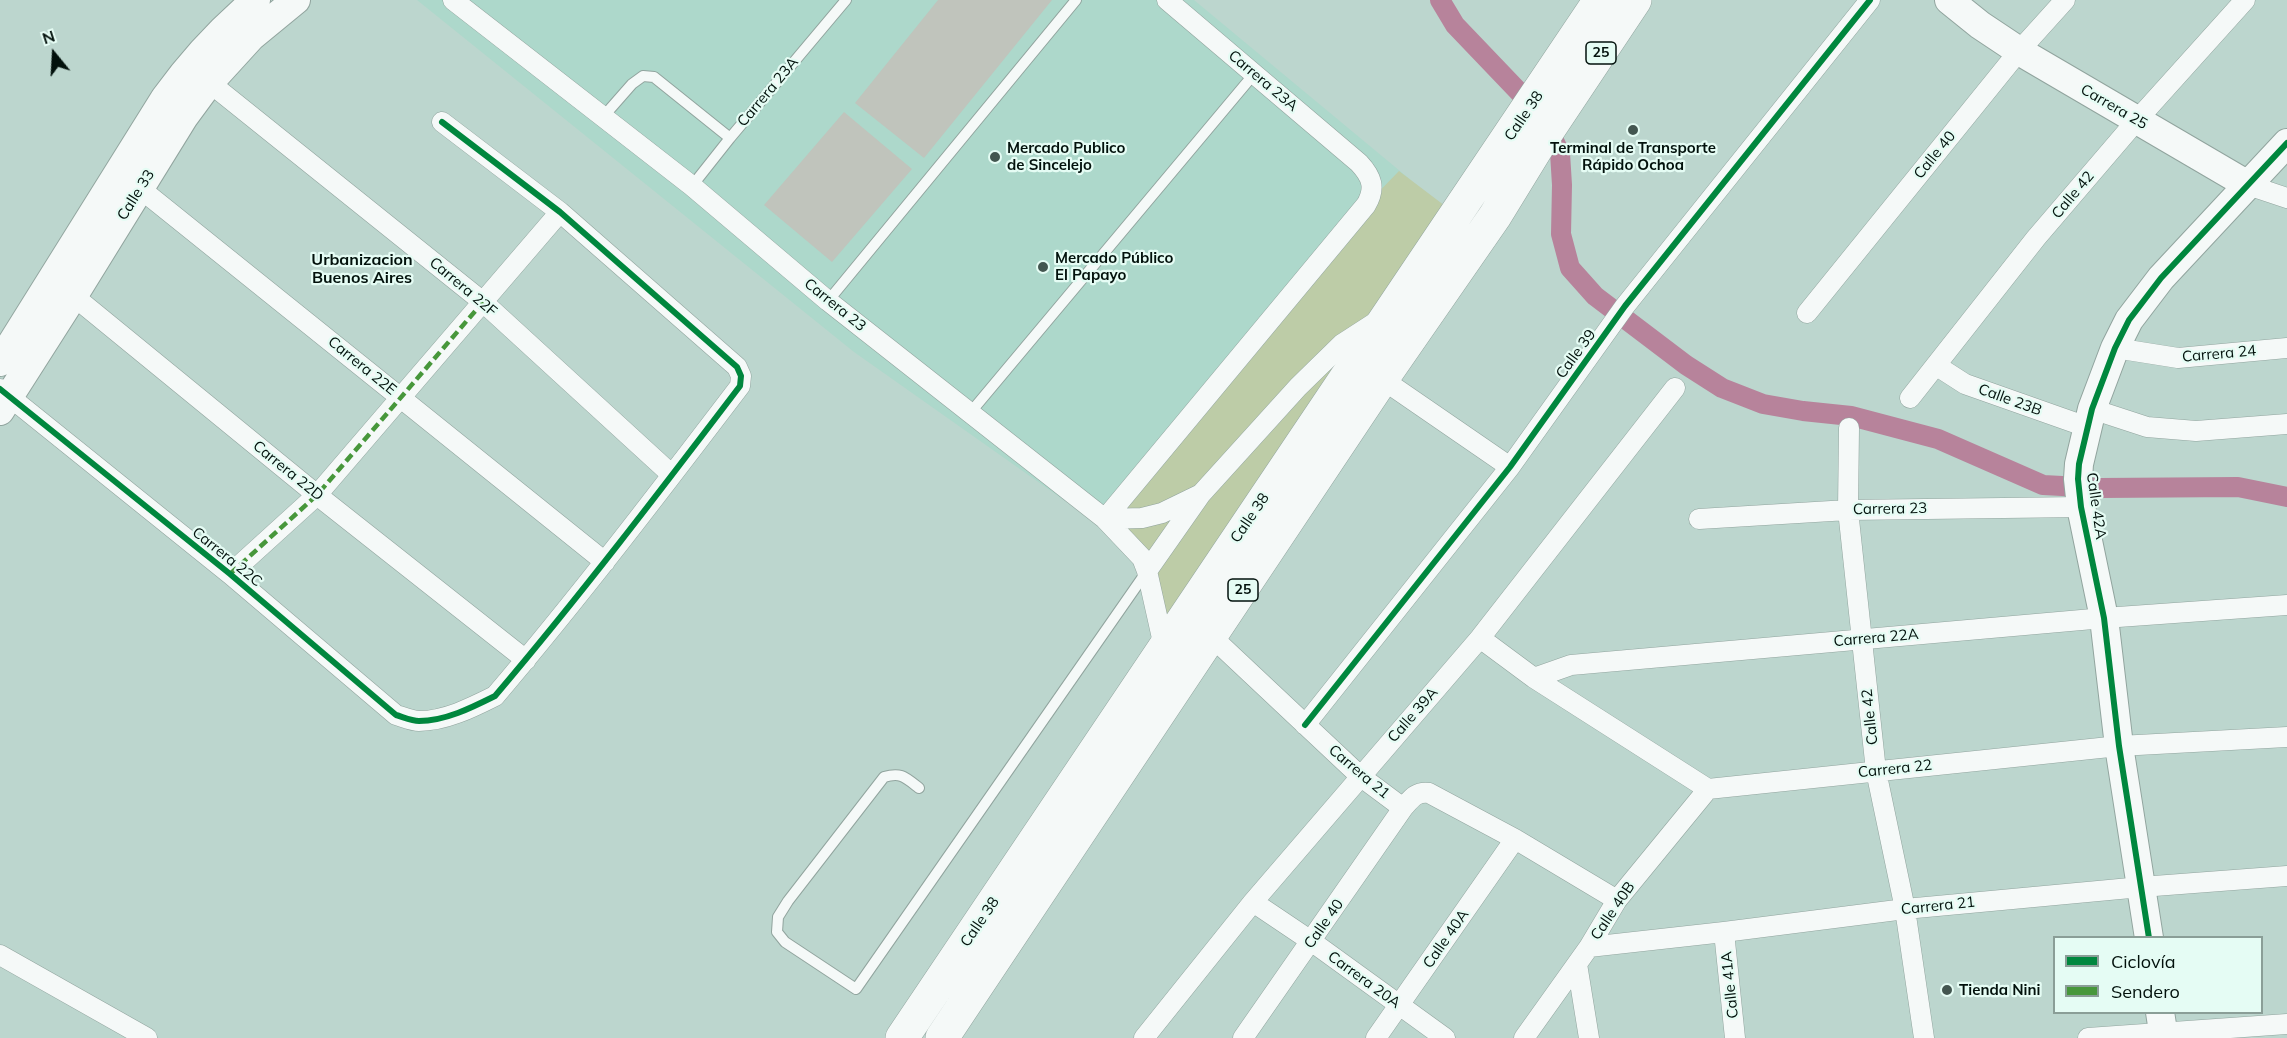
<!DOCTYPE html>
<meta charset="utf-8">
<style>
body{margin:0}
#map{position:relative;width:2287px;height:1038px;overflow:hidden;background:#bcd6ce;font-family:Mulish,sans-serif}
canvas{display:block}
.legend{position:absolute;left:2053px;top:936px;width:210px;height:78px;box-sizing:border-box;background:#e5fcf4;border:2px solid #8a9e97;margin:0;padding:8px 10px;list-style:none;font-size:18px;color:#02110c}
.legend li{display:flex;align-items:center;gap:12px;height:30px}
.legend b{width:30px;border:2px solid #8a9e97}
.north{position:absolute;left:24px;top:24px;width:60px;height:60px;-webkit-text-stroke:4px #e5fcf4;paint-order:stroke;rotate:342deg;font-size:16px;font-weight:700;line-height:24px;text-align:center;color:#02110c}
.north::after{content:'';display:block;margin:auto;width:21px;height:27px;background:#02110c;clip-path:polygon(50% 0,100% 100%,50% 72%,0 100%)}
</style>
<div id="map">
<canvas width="2287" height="1038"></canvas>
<ul class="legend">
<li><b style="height:8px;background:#00873e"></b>Ciclovía</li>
<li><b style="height:8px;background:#47973b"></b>Sendero</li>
</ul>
<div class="north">N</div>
</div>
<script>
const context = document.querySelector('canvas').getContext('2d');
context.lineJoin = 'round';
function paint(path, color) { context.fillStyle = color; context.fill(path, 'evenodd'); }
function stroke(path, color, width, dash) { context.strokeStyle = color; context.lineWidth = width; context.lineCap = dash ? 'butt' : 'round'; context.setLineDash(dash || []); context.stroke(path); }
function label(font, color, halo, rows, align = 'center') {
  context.font = font + ' Mulish,sans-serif'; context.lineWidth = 4.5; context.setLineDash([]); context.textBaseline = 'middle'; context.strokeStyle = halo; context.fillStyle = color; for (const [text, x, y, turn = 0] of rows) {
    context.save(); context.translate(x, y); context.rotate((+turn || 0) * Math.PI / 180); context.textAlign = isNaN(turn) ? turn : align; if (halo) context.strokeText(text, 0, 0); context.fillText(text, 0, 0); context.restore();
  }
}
paint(new Path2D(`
 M417 0H1194L1412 181 1112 534 854 352Z`), '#add8cb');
paint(new Path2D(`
 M1399 171 1457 215 1164 647 1147 571 1105 519 1366 205Z`), '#bdcca7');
stroke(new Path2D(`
 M1440 0 1455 25 1542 116 1560 153 1562 185 1561 234 1570 268 1595 296 1686 365 1722 388 1763 404 1803 411 1851 416 1938 439 2043 485 2100 488 2238 487 2287 497`), '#b7839b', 20);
paint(new Path2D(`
 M938 0H1052L924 158 855 103Z
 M844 112 912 169 832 262 764 205Z`), '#c0c4bc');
const lane = new Path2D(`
 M603 117 632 84 643 76 654 77 730 138
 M692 186 730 138 846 0
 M828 301 1076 0
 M970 413 1254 74
 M919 788C905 777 901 772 884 777L788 901 778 917 777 932 785 942 856 989 1147 571`);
const street = new Path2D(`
 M453 0 692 186 828 301 1105 519 1142 558 1147 571 1164 647
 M200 75 483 302 672 475
 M132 182 605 562
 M2248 185 2287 198
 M65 289 317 495 526 660
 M1807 313 2019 51 2065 0
 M2115 348 2178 358 2287 348
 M1937 366 1965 384 2087 427
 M1382 379 1510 467
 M0 389 230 574 396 715C403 717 412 721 419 721 445 721 471 708 495 696 580 596 660 491 740 386L741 376 737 367 560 212 442 122
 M1910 398 2036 238 2137 120 2245 0
 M2092 409 2147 427 2196 431 2287 424
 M1849 428 1848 510 1876 771 1905 909 1924 1038
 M1105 519 1366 205C1376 188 1372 177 1359 163L1167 0
 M1105 519 1142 518 1162 513 1199 495
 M1699 519 1848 510 2081 507
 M1147 571 1201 494 1298 387 1342 344 1376 322
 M230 574 317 495 560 212
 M1212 637 1360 776 1403 808C1411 799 1416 791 1429 793L1515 839 1617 900
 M1480 638 1534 678 1708 789 2119 746 2287 737
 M1534 678 1571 665 2104 618 2287 605
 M1305 725 1510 467 1625 306 1870 0
 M1253 902 1311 941 1445 1038
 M1724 932 1735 1038
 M1589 947 1724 932 1905 909 2141 887 2287 876
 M0 955 147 1038
 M1577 964 1589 1038
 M1144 1038 1253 902 1480 638 1675 388
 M1243 1038 1403 808
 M1376 1038 1515 839
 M1524 1038 1589 947 1617 900 1708 789
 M2088 1038 2287 1024`);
const secondary = new Path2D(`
 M1949 0 1980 25 2019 51 2248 185
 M0 362 165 98C191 62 221 29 256 0
 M0 411 74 295 184 117 209 83 251 37 296 0
 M2149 938 2119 746 2104 618 2081 507 2078 479 2079 464 2092 409 2115 348 2129 320 2161 278 2287 143
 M2160 1012 2164 1038`);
const highway = new Path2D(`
 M902 1038 1600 0
 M942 1038 1382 379 1495 216 1541 141 1635 0`);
stroke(lane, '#91a49e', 12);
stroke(street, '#91a49e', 21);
stroke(secondary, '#91a49e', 30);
stroke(highway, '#91a49e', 34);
stroke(lane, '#f5f9f8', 10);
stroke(street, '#f5f9f8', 20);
stroke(secondary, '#f5f9f8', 28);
stroke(highway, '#f5f9f8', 33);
stroke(new Path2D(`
 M230 574 317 495 483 302`), '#47973b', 4.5, [9, 4.5]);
stroke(new Path2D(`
 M0 389 230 574 396 715C403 717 412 721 419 721 445 721 471 708 495 696 580 596 660 491 740 386L741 376 737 367 560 212 442 122
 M1305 725 1510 467 1625 306 1870 0
 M2149 938 2119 746 2104 618 2081 507 2078 479 2079 464 2092 409 2115 348 2129 320 2161 278 2287 143`), '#00873e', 6);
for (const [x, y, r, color] of [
 [1633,130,6,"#435650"],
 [995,157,6,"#435650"],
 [1043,267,6,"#435650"],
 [1947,990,6,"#435650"]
]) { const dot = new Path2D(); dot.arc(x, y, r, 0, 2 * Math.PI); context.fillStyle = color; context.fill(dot); stroke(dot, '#e5fcf4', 2); }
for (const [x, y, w] of [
 [1601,53,30],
 [1243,590,30]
]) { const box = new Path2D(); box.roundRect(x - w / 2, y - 11, w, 22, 4.5); context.fillStyle = '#e5fcf4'; context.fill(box); stroke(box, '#02110c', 1.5); }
label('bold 14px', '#02110c', null, [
 ["25",1601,53],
 ["25",1243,590]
]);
label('15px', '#02110c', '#e5fcf4', [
 ["Carrera 23A",1263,81,40],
 ["Carrera 23A",768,92,-50],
 ["Carrera 25",2114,107,30],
 ["Calle 38",1524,116,-56],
 ["Calle 40",1935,155,-51],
 ["Calle 33",136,195,-58],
 ["Calle 42",2073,195,-50],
 ["Carrera 22F",463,287,40],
 ["Carrera 23",835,305,39],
 ["Calle 39",1576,354,-54],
 ["Carrera 24",2219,354,-5],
 ["Carrera 22E",362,366,39],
 ["Calle 23B",2010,400,20],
 ["Carrera 22D",288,471,39],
 ["Calle 42A",2096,506,82],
 ["Carrera 23",1890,509,-1],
 ["Calle 38",1250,518,-56],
 ["Carrera 22C",227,557,39],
 ["Carrera 22A",1876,638,-5],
 ["Calle 39A",1413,715,-49],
 ["Calle 42",1870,717,-96],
 ["Carrera 22",1895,769,-6],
 ["Carrera 21",1359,772,40],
 ["Carrera 21",1938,906,-6],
 ["Calle 40B",1613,911,-56],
 ["Calle 38",980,922,-56],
 ["Calle 40",1324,924,-55],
 ["Calle 40A",1446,939,-55],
 ["Carrera 20A",1364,980,36],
 ["Calle 41A",1730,985,-96]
]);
label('bold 15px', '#02110c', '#e5fcf4', [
 ["Mercado Publico",1007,148],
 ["de Sincelejo",1007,165],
 ["Terminal de Transporte",1633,148,"center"],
 ["Rápido Ochoa",1633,165,"center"],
 ["Mercado Público",1055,258],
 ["El Papayo",1055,275],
 ["Tienda Nini",1959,990]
], 'left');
label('bold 16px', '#02110c', '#e5fcf4', [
 ["Urbanizacion",362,260],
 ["Buenos Aires",362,278]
]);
</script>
